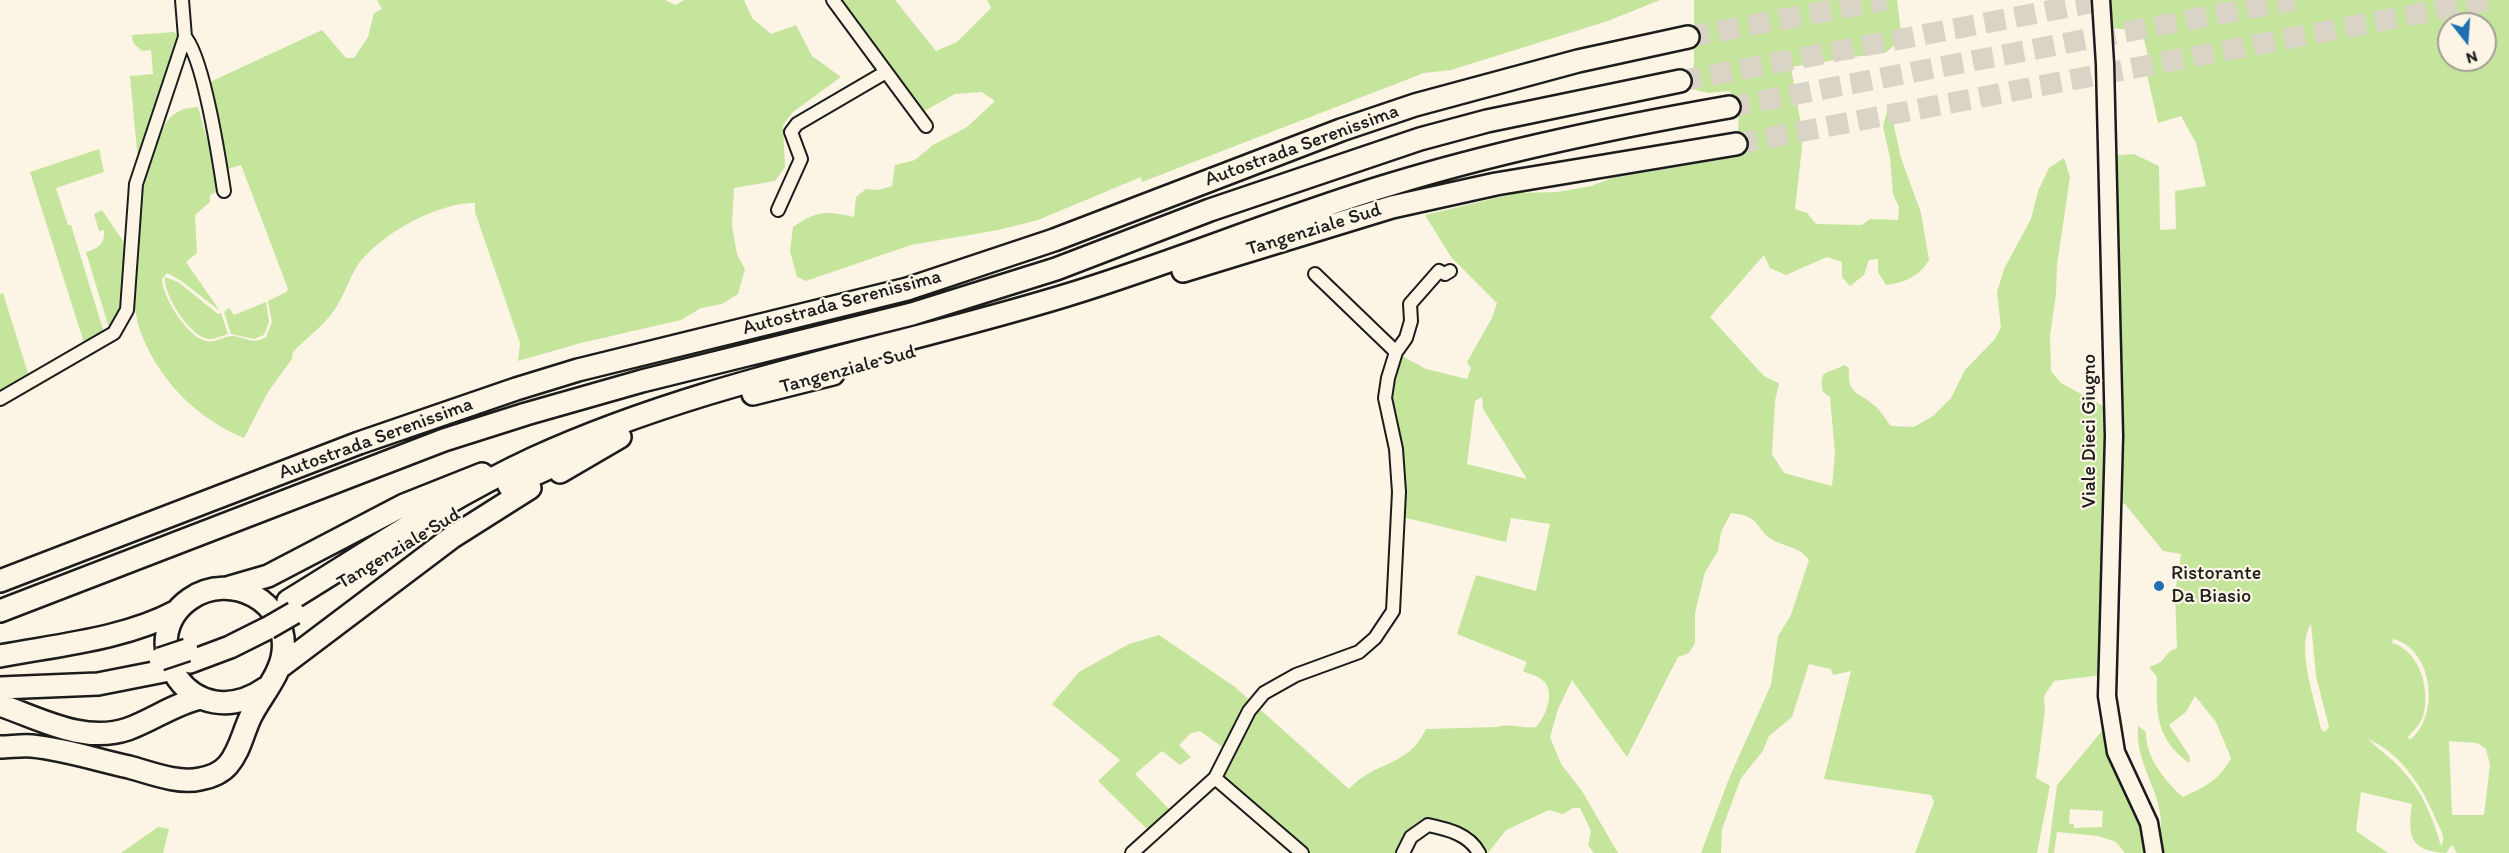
<!DOCTYPE html>
<style>
body{margin:0}
#map{position:relative;width:2509px;height:853px;overflow:hidden;background:#fcf5e5;font-family:Itim,sans-serif}
canvas{display:block}
.north{position:absolute;left:2437px;top:12px;width:60px;height:60px;box-sizing:border-box;background:#fcf5e5;border:2px solid #a29e95;border-radius:50%;rotate:163deg;font-size:16px;font-weight:700;line-height:24px;text-align:center;color:#1c1c1c}
.north::after{content:'';display:block;margin:auto;width:21px;height:27px;background:#1f6fb2;clip-path:polygon(50% 0,100% 100%,50% 72%,0 100%)}
</style>
<div id="map">
<canvas width="2509" height="853"></canvas>
<div class="north">N</div>
</div>
<script>
const context = document.querySelector('canvas').getContext('2d');
context.lineJoin = 'round';
function paint(path, color) { context.fillStyle = color; context.fill(path, 'evenodd'); }
function stroke(path, color, width, dash) { context.strokeStyle = color; context.lineWidth = width; context.lineCap = dash ? 'butt' : 'round'; context.setLineDash(dash || []); context.stroke(path); }
function label(font, color, halo, rows, align = 'center') {
  context.font = font + ' Itim,sans-serif'; context.lineWidth = 4.5; context.setLineDash([]); context.textBaseline = 'middle'; context.strokeStyle = halo; context.fillStyle = color; for (const [text, x, y, turn = 0] of rows) {
    context.save(); context.translate(x, y); context.rotate((+turn || 0) * Math.PI / 180); context.textAlign = isNaN(turn) ? turn : align; if (halo) context.strokeText(text, 0, 0); context.fillText(text, 0, 0); context.restore();
  }
}
paint(new Path2D(`
 M377 0H665L676 5 684 0H744L752 18 771 34 796 25 812 56 841 77 793 112 783 125 785 167 775 181 734 188 732 226 737 254 745 269 738 294 722 304 701 308 681 320 581 343 518 361 520 343 475 212V203C438 202 376 236 356 268 348 281 344 296 335 309 325 325 306 338 293 352L292 359 268 392 244 438C199 419 162 384 143 338 122 287 137 192 158 142 161 134 164 123 170 118 179 109 186 108 198 107L221 190 210 195V202L195 215 197 253 186 262 220 311 180 280 167 273 162 279C162 296 188 339 207 341 216 343 225 335 234 336 246 338 254 345 266 337L272 322 268 301 286 292 288 289 241 165 228 169 231 189 227 190 210 82 322 30 346 58H354L368 37 374 13 382 9Z
 M833 0H895L936 51 957 42 991 8 987 0H1660L1608 21 1451 70 1424 73 1142 182 1141 177 1038 220 998 230 911 245 806 281 797 277 790 251 793 227C818 210 825 211 854 217L856 197 866 189 879 190 892 186 895 165 915 160 933 145 967 127 995 101 982 92 955 94 917 115Z
 M1694 0H1897L1902 40 1886 52 1791 67 1800 119 1802 147 1795 209 1807 213 1816 224 1862 225 1870 219 1898 220 1899 207 1893 194 1890 158 1883 126 1889 104 1901 158 1921 213 1929 260C1920 276 1904 283 1886 285L1878 272V259L1869 260 1864 275 1850 286 1842 277V262L1827 257 1786 275 1770 268 1764 255 1710 317 1764 376 1779 383 1775 401 1772 454 1784 473 1832 486 1835 454 1830 397 1823 392C1818 367 1828 375 1844 365L1849 368C1847 396 1859 391 1876 407 1882 412 1886 420 1891 426L1914 427 1933 416 1951 398 1965 370 1994 340 2001 328 1997 292 2004 269 2031 219 2038 191 2049 168 2064 158 2070 177 2057 265 2056 295 2050 335 2051 371 2061 383 2118 414 2109 156 2134 154 2159 166 2160 230 2176 229 2175 191 2206 186 2196 143 2181 116 2158 123 2144 61 2149 60 2144 39 2134 30 2109 28 2107 0H2509V853H2457L2452 845 2446 853C2411 851 2407 837 2412 804L2361 792 2356 831 2388 853H2154C2156 842 2162 832 2161 821 2159 788 2135 762 2138 726L2146 732C2145 756 2166 783 2183 797 2205 787 2220 780 2231 758L2216 722 2195 696 2186 712 2169 725 2190 757 2189 763C2156 739 2156 713 2157 677L2149 667 2161 662 2170 651 2177 648 2175 593 2181 554 2163 551 2125 504 2107 499 2102 675 2054 681 2044 696 2045 711 2036 778 2050 786 2037 853H1915L1934 802 1931 795 1824 779 1851 671 1833 675 1831 669 1809 664 1792 717 1769 736 1763 751 1741 778 1722 829 1721 853H1701L1730 776 1771 685 1778 636 1791 615 1809 560C1799 546 1787 548 1773 540 1755 530 1762 516 1731 513L1721 532 1718 551 1705 572 1695 613V643L1689 653 1678 657 1627 757 1572 680 1558 709 1550 737 1561 764 1582 791 1618 853H1594L1588 845 1591 831 1580 808H1573L1563 814 1549 810 1506 830 1488 853H1479L1475 846 1428 825 1403 853H1302L1215 778 1229 752 1200 731 1191 733 1179 745 1191 757 1180 765 1162 751 1135 774 1171 811 1148 830 1098 781 1120 760 1052 704 1079 672 1129 644 1159 635 1235 687 1349 789C1375 760 1408 768 1426 729L1497 727C1510 723 1522 729 1536 727 1546 716 1557 690 1541 679 1537 675 1528 674 1523 671L1527 662 1457 634 1476 575 1536 591 1550 524 1511 518 1506 542 1402 517 1390 405 1391 385 1402 356 1426 369 1467 379 1471 368 1467 362 1492 318 1497 303 1451 257 1425 215 1517 193 1558 192 1591 186 1612 178 1719 160 1734 154C1738 134 1744 108 1729 91L1708 93 1688 88 1694 63ZM2449 24H2485V60H2449ZM1482 397 1483 409 1527 479 1467 464 1475 401ZM2311 624 2316 676 2329 727 2325 732 2321 729C2316 704 2295 646 2311 624ZM2393 639C2432 648 2441 714 2411 739L2407 738C2412 732 2419 726 2422 719 2432 693 2420 650 2392 643ZM2368 739C2400 752 2424 789 2436 820 2440 829 2447 838 2441 846 2433 819 2423 792 2403 771 2393 759 2379 750 2368 739ZM2449 741 2477 743 2486 749 2490 765 2484 815H2452Z
 M174 32 178 35 166 87 138 161 130 76 153 74 151 50 142 51 133 43 132 35Z
 M99 149 104 172 56 188 68 225H71L105 336 85 346 30 172Z
 M102 210 125 244 123 301 113 328 108 325 86 252C99 248 105 244 104 230L99 231 94 214Z
 M165 277 178 282 218 314 221 313 228 334C220 336 213 341 205 338 188 333 163 294 165 277Z
 M3 293 30 380 0 397V294Z
 M266 302 269 322 264 335 254 339 231 334 224 312 229 308 234 315Z
 M2106 726 2150 853H2125L2116 842 2098 836 2057 832 2054 853H2048L2057 785ZM2070 809 2103 811 2102 827 2074 828V824H2069Z
 M158 827 169 829 163 853H121Z`), '#c5e59d');
stroke(new Path2D(`
 M1688 37 1886 0
 M1680 81 2106 0
 M1729 107 2294 0
 M1736 144 2490 0`), '#dad4c7', 21, [21, 10]);
const street = new Path2D(`
 M833 0 926 126
 M185 37C204 59 219 158 224 191
 M778 210 801 159 791 132 797 124 886 72
 M1315 274 1396 352
 M0 399 114 333 127 310 136 184 185 37 182 0
 M1215 778 1302 853
 M1132 853 1215 778 1249 711 1264 693 1296 675 1359 652 1375 638 1393 611 1399 492 1396 449 1385 398 1388 378 1396 352 1406 338 1411 321 1410 304 1439 271 1445 274 1450 271
 M1403 853 1411 837 1428 825C1447 829 1469 834 1479 853`);
const secondary = new Path2D(`
 M2101 0 2105 64 2114 436 2107 696 2116 752 2149 823 2154 853`);
const highway = new Path2D(`
 M1183 271 1392 207 1496 184 1736 144
 M753 394 833 374
 M560 472 620 437
 M509 486 571 458
 M0 581 359 443 516 389 578 370 907 289 1054 240 1341 130 1415 105 1578 61 1688 37
 M230 587 268 576 404 505 482 474
 M288 601C368 552 448 498 534 458 703 381 887 350 1064 296 1174 263 1281 217 1392 184 1503 150 1615 127 1729 107
 M0 611 444 440 526 414 642 381 912 314 1056 269 1210 210 1420 139 1487 121 1680 81
 M0 656C58 645 125 639 177 611
 M190 662 230 647 268 628
 M280 667 451 538 530 488
 M0 688 98 684 164 671
 M0 705C41 719 84 744 128 729 153 720 174 704 200 698
 M0 747C11 747 21 745 32 746 64 749 97 760 129 767 151 773 178 784 200 779 211 777 221 773 228 765 240 751 243 732 251 716 261 696 281 674 283 652 289 601 230 571 190 599 131 640 191 740 266 688`);
stroke(street, '#1c1c1c', 16);
stroke(secondary, '#1c1c1c', 21);
stroke(highway, '#1c1c1c', 26);
stroke(street, '#fcf5e5', 12);
stroke(secondary, '#fcf5e5', 16);
stroke(highway, '#fcf5e5', 21);
const highwayBridge = new Path2D(`
 M268 628 294 613
 M160 659 187 650`);
stroke(highwayBridge, '#1c1c1c', 26, []);
stroke(highwayBridge, '#fcf5e5', 21);
for (const [x, y, r, color] of [
 [2159,586,6,"#1f6fb2"]
]) { const dot = new Path2D(); dot.arc(x, y, r, 0, 2 * Math.PI); context.fillStyle = color; context.fill(dot); stroke(dot, '#fcf5e5', 2); }
label('20px', '#1c1c1c', '#fcf5e5', [
 ["Autostrada Serenissima",1302,146,-20],
 ["Tangenziale Sud",1314,230,-17],
 ["Autostrada Serenissima",842,303,-15],
 ["Tangenziale Sud",848,370,-15],
 ["Viale Dieci Giugno",2090,431,-90],
 ["Autostrada Serenissima",376,439,-20],
 ["Tangenziale Sud",399,549,-31]
]);
label('20px', '#1c1c1c', '#fcf5e5', [
 ["Ristorante",2171,574],
 ["Da Biasio",2171,597]
], 'left');
</script>
